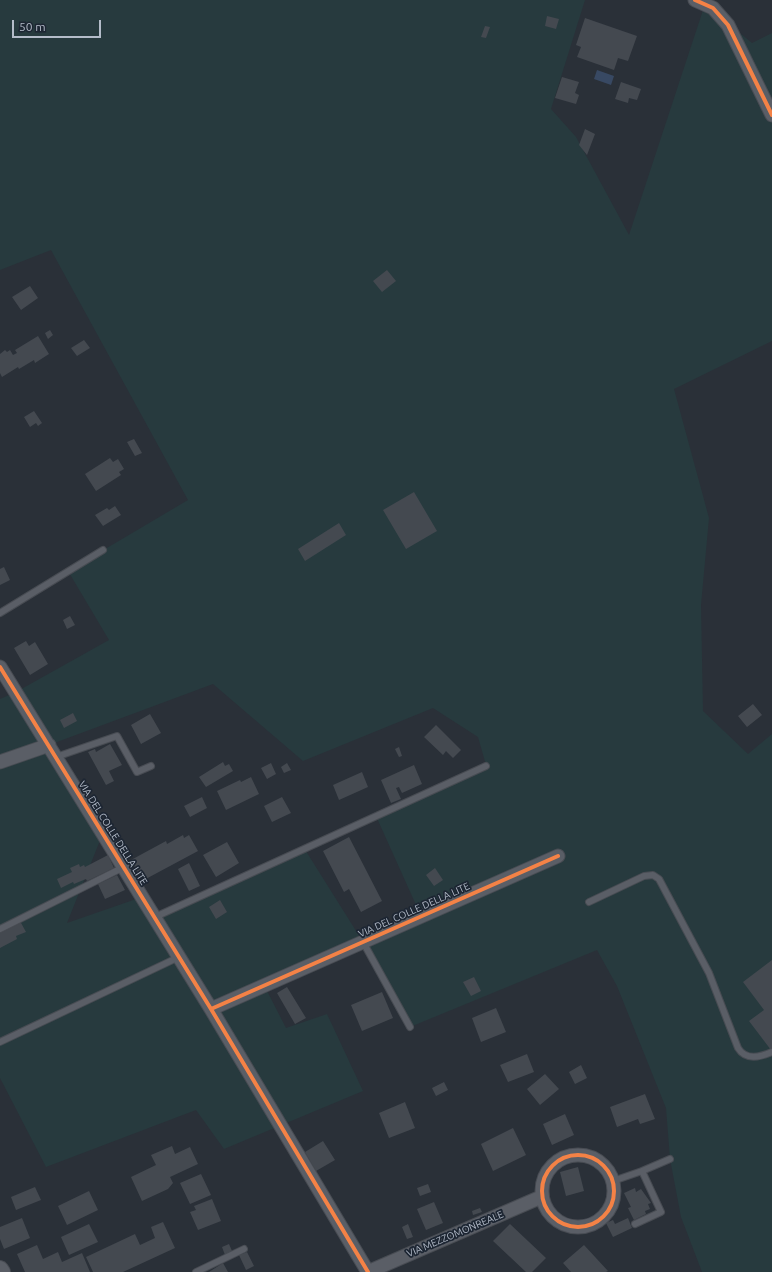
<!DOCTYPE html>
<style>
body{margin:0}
#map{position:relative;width:772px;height:1272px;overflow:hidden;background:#2a3038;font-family:Ubuntu,sans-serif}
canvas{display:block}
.scale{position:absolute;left:12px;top:20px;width:89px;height:18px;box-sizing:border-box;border:2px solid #b4bcc9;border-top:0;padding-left:5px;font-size:12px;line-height:14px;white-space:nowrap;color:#b4bcc9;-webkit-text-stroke:3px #1d2633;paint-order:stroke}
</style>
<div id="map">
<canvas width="772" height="1272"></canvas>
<div class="scale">50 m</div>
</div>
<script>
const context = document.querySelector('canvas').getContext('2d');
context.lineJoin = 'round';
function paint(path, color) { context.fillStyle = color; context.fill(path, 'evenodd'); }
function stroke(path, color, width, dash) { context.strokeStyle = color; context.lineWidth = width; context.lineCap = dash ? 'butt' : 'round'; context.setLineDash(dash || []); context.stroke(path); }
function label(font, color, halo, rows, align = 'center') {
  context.font = font + ' Ubuntu,sans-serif'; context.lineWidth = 3.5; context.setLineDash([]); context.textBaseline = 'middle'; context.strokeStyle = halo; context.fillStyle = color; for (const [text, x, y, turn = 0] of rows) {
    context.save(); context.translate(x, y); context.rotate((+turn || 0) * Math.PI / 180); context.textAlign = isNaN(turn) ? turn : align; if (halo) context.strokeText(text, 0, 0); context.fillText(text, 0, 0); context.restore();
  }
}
paint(new Path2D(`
 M0 0H585L551 109 576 137 629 235 705 4 752 43 772 33V341L674 389 709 518 701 605 703 711 748 754 772 734V1272H702L681 1217 670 1159 666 1108 617 986 597 950 410 1027 363 942 264 985 286 1028 327 1014 363 1091 224 1149 196 1110 46 1167 0 1078V699L16 692 109 640 68 571 188 500 51 250 0 270ZM213 684 303 761 433 708 478 737 486 765 376 816 421 916 363 942 304 848 154 917 142 897 67 923 103 833 49 745Z`), '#273a3e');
paint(new Path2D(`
 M597 70 614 76 611 85 594 79Z`), '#384963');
paint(new Path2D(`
 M547 16 559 19 556 29 545 26Z
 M585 18 637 36 628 61 618 58 614 70 577 57 581 47 576 45Z
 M485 26 490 27 486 38 481 37Z
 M562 77 579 82 575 93 579 95 576 104 555 98Z
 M621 82 641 89 637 100 629 98 628 103 615 99Z
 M585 129 595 134 587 155 579 145Z
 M387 270 396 281 382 292 373 281Z
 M30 286 38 298 21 310 12 297Z
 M50 330 53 335 48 339 45 333Z
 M38 336 49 354 35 363 34 360 19 369 18 367 2 377 0 373V354L5 350 7 352 10 350 13 355 17 353 15 350Z
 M84 340 90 348 77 356 71 348Z
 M34 411 42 423 38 426 36 423 30 427 24 417Z
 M134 439 142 453 135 456 127 442Z
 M110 458 113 462 118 459 124 469 119 472 121 475 96 491 85 474Z
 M414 492 437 531 406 549 383 510Z
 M115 506 121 515 103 526 95 515 107 508 109 510Z
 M339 523 346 535 305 561 298 549Z
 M4 567 10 580 0 585V569Z
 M70 616 75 625 67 629 63 620Z
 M26 641 29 646 35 642 48 664 30 675 14 648Z
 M753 704 762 715 747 727 738 716Z
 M73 713 77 721 64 728 60 720Z
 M150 714 161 733 141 744 131 725Z
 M436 725 461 750 453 758 446 751 443 755 424 737Z
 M110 744 122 765 109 771 114 781 106 785 88 752 95 749 96 752Z
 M399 747 402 756 399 757 395 749Z
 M223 762 225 766 229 764 233 771 206 787 199 777Z
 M271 763 276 774 267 779 261 768Z
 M287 763 291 770 284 773 281 767Z
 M414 765 422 784 402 793 399 787 396 788 401 799 391 803 381 780Z
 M362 772 368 787 339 800 333 785Z
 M251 777 259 794 226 810 217 791 240 780 241 782Z
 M202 797 207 808 190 817 184 806Z
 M282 797 291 813 272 822 264 806Z
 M183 835 184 838 189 835 198 851 142 881 131 860 166 841 167 844Z
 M349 837 382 901 361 912 349 889 344 892 323 851Z
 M227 842 239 863 216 877 203 855Z
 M108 855 114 868 87 881 86 879 74 884 73 882 61 888 57 879 72 872 70 868 79 864 80 867 84 865 85 867Z
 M189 863 200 886 189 891 178 869Z
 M435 868 443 880 434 886 426 875Z
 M117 875 125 890 105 899 98 884Z
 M220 900 227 912 216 919 209 907Z
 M20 921 26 932 16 936 17 939 0 948V931Z
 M772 960V1049L771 1050 749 1021 764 1010 743 982Z
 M474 977 481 991 471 996 463 982Z
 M287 987 306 1018 295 1024 277 993Z
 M382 992 393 1018 362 1031 351 1005Z
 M496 1008 506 1032 481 1042 472 1018Z
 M527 1054 534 1072 508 1082 500 1065Z
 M581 1065 587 1078 575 1084 569 1072Z
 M545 1074 559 1089 540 1105 527 1089Z
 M444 1082 448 1090 436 1096 432 1088Z
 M645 1094 655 1119 640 1124 638 1119 617 1127 610 1107Z
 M405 1102 415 1128 389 1138 379 1113Z
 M565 1114 574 1135 552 1145 543 1124Z
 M513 1128 526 1155 493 1171 481 1144Z
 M323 1141 335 1160 316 1171 305 1152Z
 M172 1146 175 1154 190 1147 198 1164 170 1177 173 1183 168 1189 142 1201 131 1177 156 1165 151 1155Z
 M578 1167 584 1191 566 1196 560 1172Z
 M201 1174 211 1195 190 1204 180 1183Z
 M428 1184 431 1192 420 1196 417 1188Z
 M35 1187 41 1200 16 1210 11 1197Z
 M635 1188 636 1192 641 1189 651 1203 648 1204 650 1209 645 1211 646 1214 634 1220 628 1208 631 1207 624 1193Z
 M89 1191 98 1210 67 1225 58 1206Z
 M212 1199 221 1221 198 1230 190 1212 196 1210 194 1206Z
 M434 1202 443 1223 426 1230 417 1209Z
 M480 1208 482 1212 473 1215 472 1211Z
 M22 1218 30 1238 4 1249 0 1239V1227Z
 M628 1218 632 1228 613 1237 606 1223 613 1220 615 1224Z
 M163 1222 175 1248 123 1272H93L86 1257 135 1234 140 1245 155 1238 151 1227Z
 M89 1224 98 1242 69 1255 61 1237Z
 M408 1224 413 1237 407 1239 402 1227Z
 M510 1224 546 1258 532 1272H526L493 1241Z
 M229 1244 232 1251 225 1255 222 1247Z
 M37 1245 43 1259 58 1252 62 1262 82 1253 90 1272H25L17 1254Z
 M584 1245 608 1271 606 1272H571L563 1263Z
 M247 1252 254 1266 246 1270 239 1255Z
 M223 1263 228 1272H209Z`), '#444950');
const service = new Path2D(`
 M0 613 103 550
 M56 757 117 736 137 772 151 766
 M589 902 644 876 653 875 659 879 709 973 738 1048C746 1061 760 1057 772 1052
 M155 917 486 766
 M0 929 124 867
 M363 942 410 1027
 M0 1042 179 957
 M613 1181 642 1171 670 1159
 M635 1224 661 1212 642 1171
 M196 1272 244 1249`);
const minor = new Path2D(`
 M695 0 713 8 728 25 772 115
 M0 667 211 1009 368 1272
 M0 762 49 745
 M211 1009 558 856
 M542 1191a36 36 0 1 1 72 0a36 36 0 1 1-72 0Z
 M368 1272 541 1197`);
const tertiary = new Path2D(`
 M0 1269 2 1272`);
stroke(service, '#484c53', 8);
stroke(minor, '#484c53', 15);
stroke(tertiary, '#484c53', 18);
stroke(service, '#5a5e66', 6);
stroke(minor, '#5a5e66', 13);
stroke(tertiary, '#5a5e66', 16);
stroke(new Path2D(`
 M695 0 713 8 728 25 772 115
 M0 667 211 1009 368 1272
 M211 1009 558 856
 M542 1191a36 36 0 1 1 72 0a36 36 0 1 1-72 0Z`), '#f48246', 4);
label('10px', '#b4bcc9', '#1d2633', [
 ["VIA DEL COLLE DELLA LITE",113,833,58],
 ["VIA DEL COLLE DELLA LITE",414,910,-24],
 ["VIA MEZZOMONREALE",455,1234,-23]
]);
</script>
